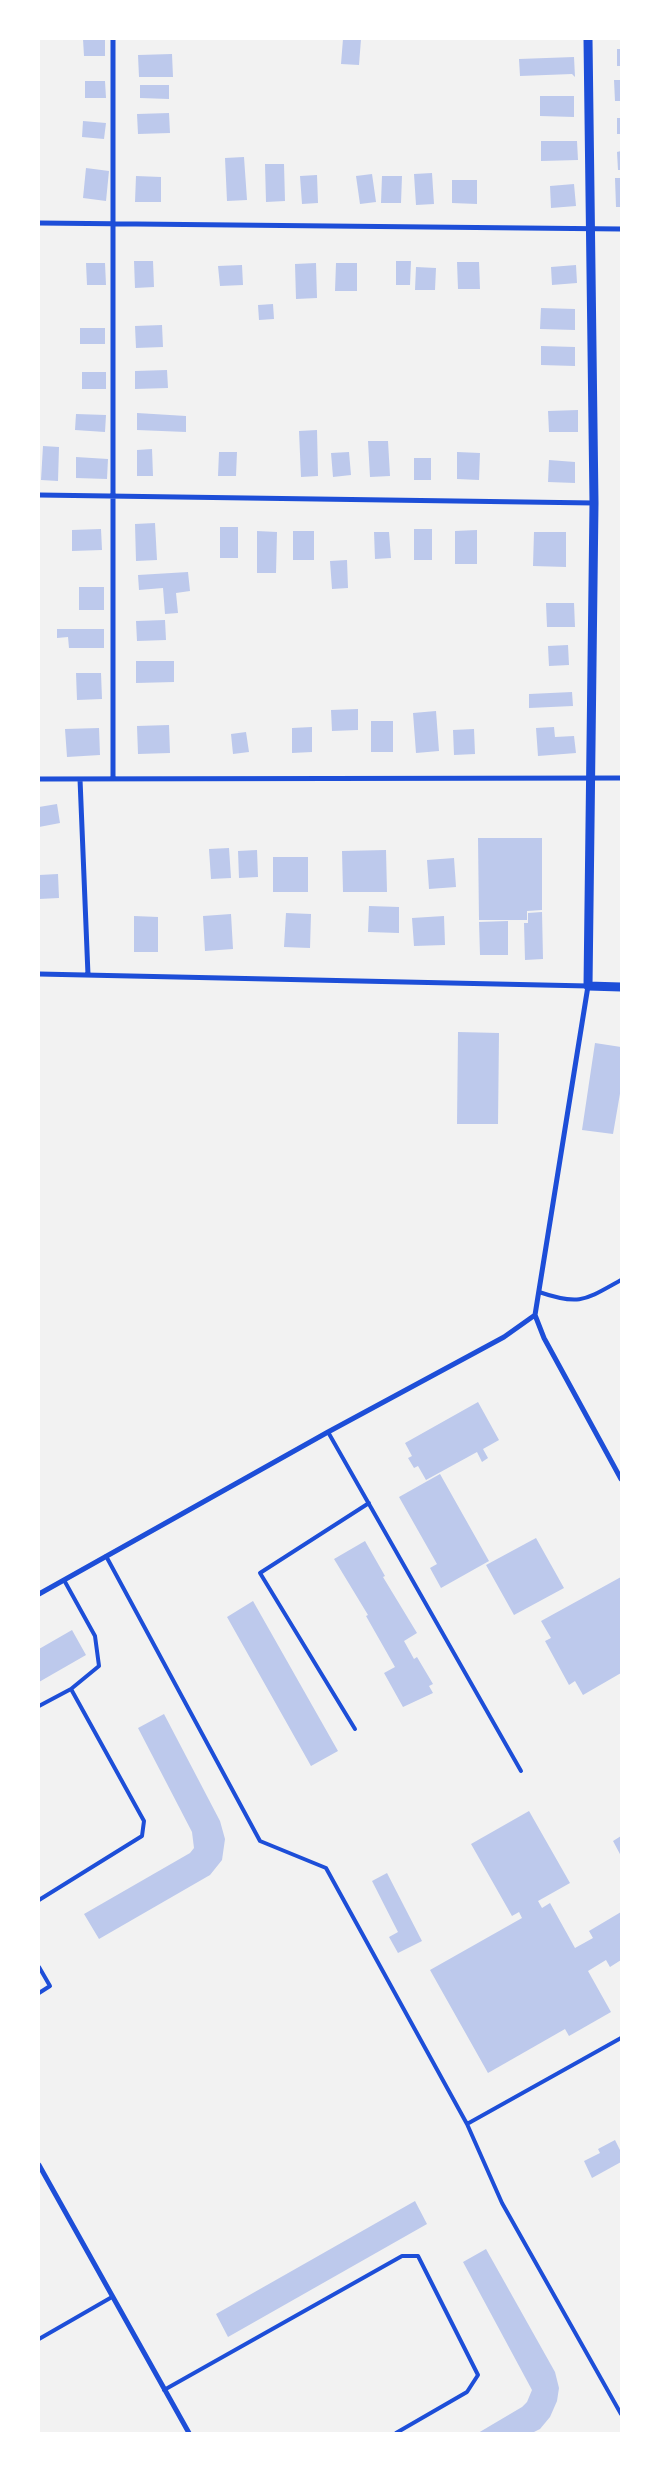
<!DOCTYPE html>
<style>
body{margin:0}
#map{position:relative;width:660px;height:2472px;overflow:hidden;background:#f2f2f2;font-family:"IBM Plex Serif",serif}
canvas{display:block}
.frame{position:absolute;inset:0;border:40px solid #fff;pointer-events:none}
</style>
<div id="map">
<canvas width="660" height="2472"></canvas>
<div class="frame"></div>
</div>
<script>
const context = document.querySelector('canvas').getContext('2d');
context.lineJoin = 'round';
function paint(path, color) { context.fillStyle = color; context.fill(path, 'evenodd'); }
function stroke(path, color, width, dash) { context.strokeStyle = color; context.lineWidth = width; context.lineCap = dash ? 'butt' : 'round'; context.setLineDash(dash || []); context.stroke(path); }
paint(new Path2D(`
 M83 39H105V56H84Z
 M343 39H361L359 65 341 64Z
 M617 49H621V66H617Z
 M172 54 173 77H139L138 55Z
 M574 57 575 77 572 74 520 76 519 59Z
 M614 80H621V101H615Z
 M85 81H105L106 98H85Z
 M140 85H169V99L140 98Z
 M540 96H574V117L540 116Z
 M169 113 170 133 138 134 137 114Z
 M617 118H621V134H617Z
 M83 121 106 123 104 139 82 137Z
 M541 141H577L578 160 541 161Z
 M621 151V170H618L617 152Z
 M244 157 247 200 227 201 225 158Z
 M265 164H284L285 201 266 202Z
 M86 168 109 171 106 201 83 198Z
 M432 173 434 204 416 205 414 174Z
 M372 174 376 202 360 204 356 176Z
 M317 175 318 203 302 204 300 176Z
 M136 176 161 177V202H135Z
 M382 176H402L401 203H381Z
 M615 178H621V207H616Z
 M452 180H477V204L452 203Z
 M574 184 576 206 551 208 550 186Z
 M134 261H153L154 287 135 288Z
 M396 261H411L410 285H396Z
 M457 262H479L480 289H458Z
 M86 263H105L106 285H87Z
 M316 263 317 298 296 299 295 264Z
 M336 263H357V291H335Z
 M242 265 243 285 220 286 218 266Z
 M576 265 577 283 552 285 551 267Z
 M416 267 436 268 435 290H415Z
 M273 304 274 319 259 320 258 305Z
 M541 308 575 309V330L540 329Z
 M162 325 163 347 136 348 135 326Z
 M80 328H105V344H80Z
 M541 346 575 347V366L541 365Z
 M167 370 168 388 135 389V371Z
 M82 372H106V389H82Z
 M578 410V432H549L548 411Z
 M137 413 186 416V432L137 430Z
 M76 414 106 415 105 432 75 430Z
 M317 430 318 476 301 477 299 431Z
 M368 441H388L390 476 370 477Z
 M43 446 59 447 58 481 41 480Z
 M152 449 153 476H137V450Z
 M219 452H237L236 476H218Z
 M349 452 351 475 333 477 331 453Z
 M457 452 480 453 479 480 457 479Z
 M76 457 108 459 107 479 76 478Z
 M414 458H431V480H414Z
 M549 460 575 462V483L548 482Z
 M155 523 157 560 136 561 135 524Z
 M220 527H238V558H220Z
 M101 529 102 550 72 551V530Z
 M414 529H432V560H414Z
 M477 530V564H455V531Z
 M257 531 277 532 276 573H257Z
 M293 531H314V560H293Z
 M374 532H389L391 558 375 559Z
 M534 532H566V567L533 566Z
 M347 560 348 588 332 589 330 561Z
 M188 572 190 591 176 593 178 613 165 614 163 588 139 590 138 575Z
 M79 587H104V610H79Z
 M546 603H574L575 627H547Z
 M165 620 166 640 137 641 136 621Z
 M57 629H104V648H69L68 637 57 638Z
 M568 645 569 665 549 666 548 646Z
 M136 661H174V682L136 683Z
 M76 673H101L102 699 77 700Z
 M572 692 573 706 529 708V694Z
 M358 709V730L332 731 331 710Z
 M436 711 439 751 416 753 413 713Z
 M371 721H393V752H371Z
 M169 725 170 753 138 754 137 726Z
 M312 727V752L292 753V728Z
 M554 727 555 737 574 736 576 753 538 756 536 728Z
 M99 728 100 755 67 757 65 729Z
 M474 729 475 754 454 755 453 730Z
 M246 732 249 752 233 754 231 734Z
 M57 804 60 823 39 827V807Z
 M478 838H542V910L527 911V920H479Z
 M229 848 231 878 211 879 209 849Z
 M257 850 258 877 239 878 238 851Z
 M386 850 387 892H343L342 851Z
 M273 857H308V892H273Z
 M454 858 456 887 429 889 427 860Z
 M58 874 59 898 39 899V875Z
 M369 906 399 907V933L368 932Z
 M542 912 543 959 525 960 524 923H528V913Z
 M286 913 311 914 310 948 284 947Z
 M231 914 233 949 205 951 203 916Z
 M134 916 158 917V952H134Z
 M444 916 445 945 414 946 412 918Z
 M508 921V955H480L479 922Z
 M458 1032 499 1033 498 1124H457Z
 M595 1043 621 1047V1088L613 1134 582 1130Z
 M478 1402 499 1440 483 1449 488 1458 482 1462 477 1452 426 1480 418 1466 414 1468 408 1458 412 1456 405 1443Z
 M440 1474 489 1561 441 1588 430 1568 437 1564 399 1497Z
 M536 1538 564 1588 514 1615 486 1565Z
 M365 1541 385 1576 383 1577 417 1633 404 1641 414 1659 417 1657 433 1684 429 1686 433 1693 403 1707 384 1673 395 1667 366 1616 368 1615 334 1559Z
 M621 1577V1673L583 1695 575 1681 569 1685 545 1641 551 1638 541 1621Z
 M253 1601 338 1751 311 1766 227 1617Z
 M72 1630 86 1655 39 1682V1649Z
 M164 1714 220 1821 225 1839 222 1860 210 1875 99 1939 84 1914 190 1853 194 1848 192 1832 138 1728Z
 M529 1811 570 1883 538 1901 542 1908 550 1903 575 1948 593 1938 589 1931 621 1912V1960L610 1967 606 1960 588 1971 611 2012 569 2036 565 2029 488 2073 430 1970 522 1918 519 1912 512 1916 471 1844Z
 M621 1836V1856L613 1841Z
 M387 1873 422 1941 398 1953 389 1937 398 1932 372 1881Z
 M615 2140 621 2152V2162L592 2178 584 2161 600 2153 598 2149Z
 M415 2201 427 2224 228 2337 216 2314Z
 M486 2249 555 2372 559 2388 557 2401 550 2417 540 2429 532 2433H478L522 2407 527 2402 532 2390 463 2262Z`), '#bdc9ec');
stroke(new Path2D(`
 M539 1292C580 1306 585 1300 621 1280
 M328 1432 521 1771
 M106 1556 260 1841 326 1868 467 2124 502 2203 621 2414
 M39 1706 71 1689 99 1666 95 1636 64 1580
 M355 1729 260 1573 369 1503
 M39 1900 142 1836 144 1821 71 1689
 M39 1967 50 1986 39 1993
 M467 2124 621 2038
 M39 2339 112 2297
 M164 2390 402 2256H418L478 2375 467 2392 396 2433`), '#1d4ed8', 4);
stroke(new Path2D(`
 M113 39V779
 M39 223 621 229
 M39 495 594 503
 M39 779 621 778
 M80 779 88 975
 M39 974 588 986 535 1315 544 1338 621 1479
 M39 1594 328 1432 504 1337 535 1315
 M39 2165 189 2433`), '#1d4ed8', 5);
stroke(new Path2D(`
 M588 39 594 503 588 986 621 987`), '#1d4ed8', 9);
</script>
